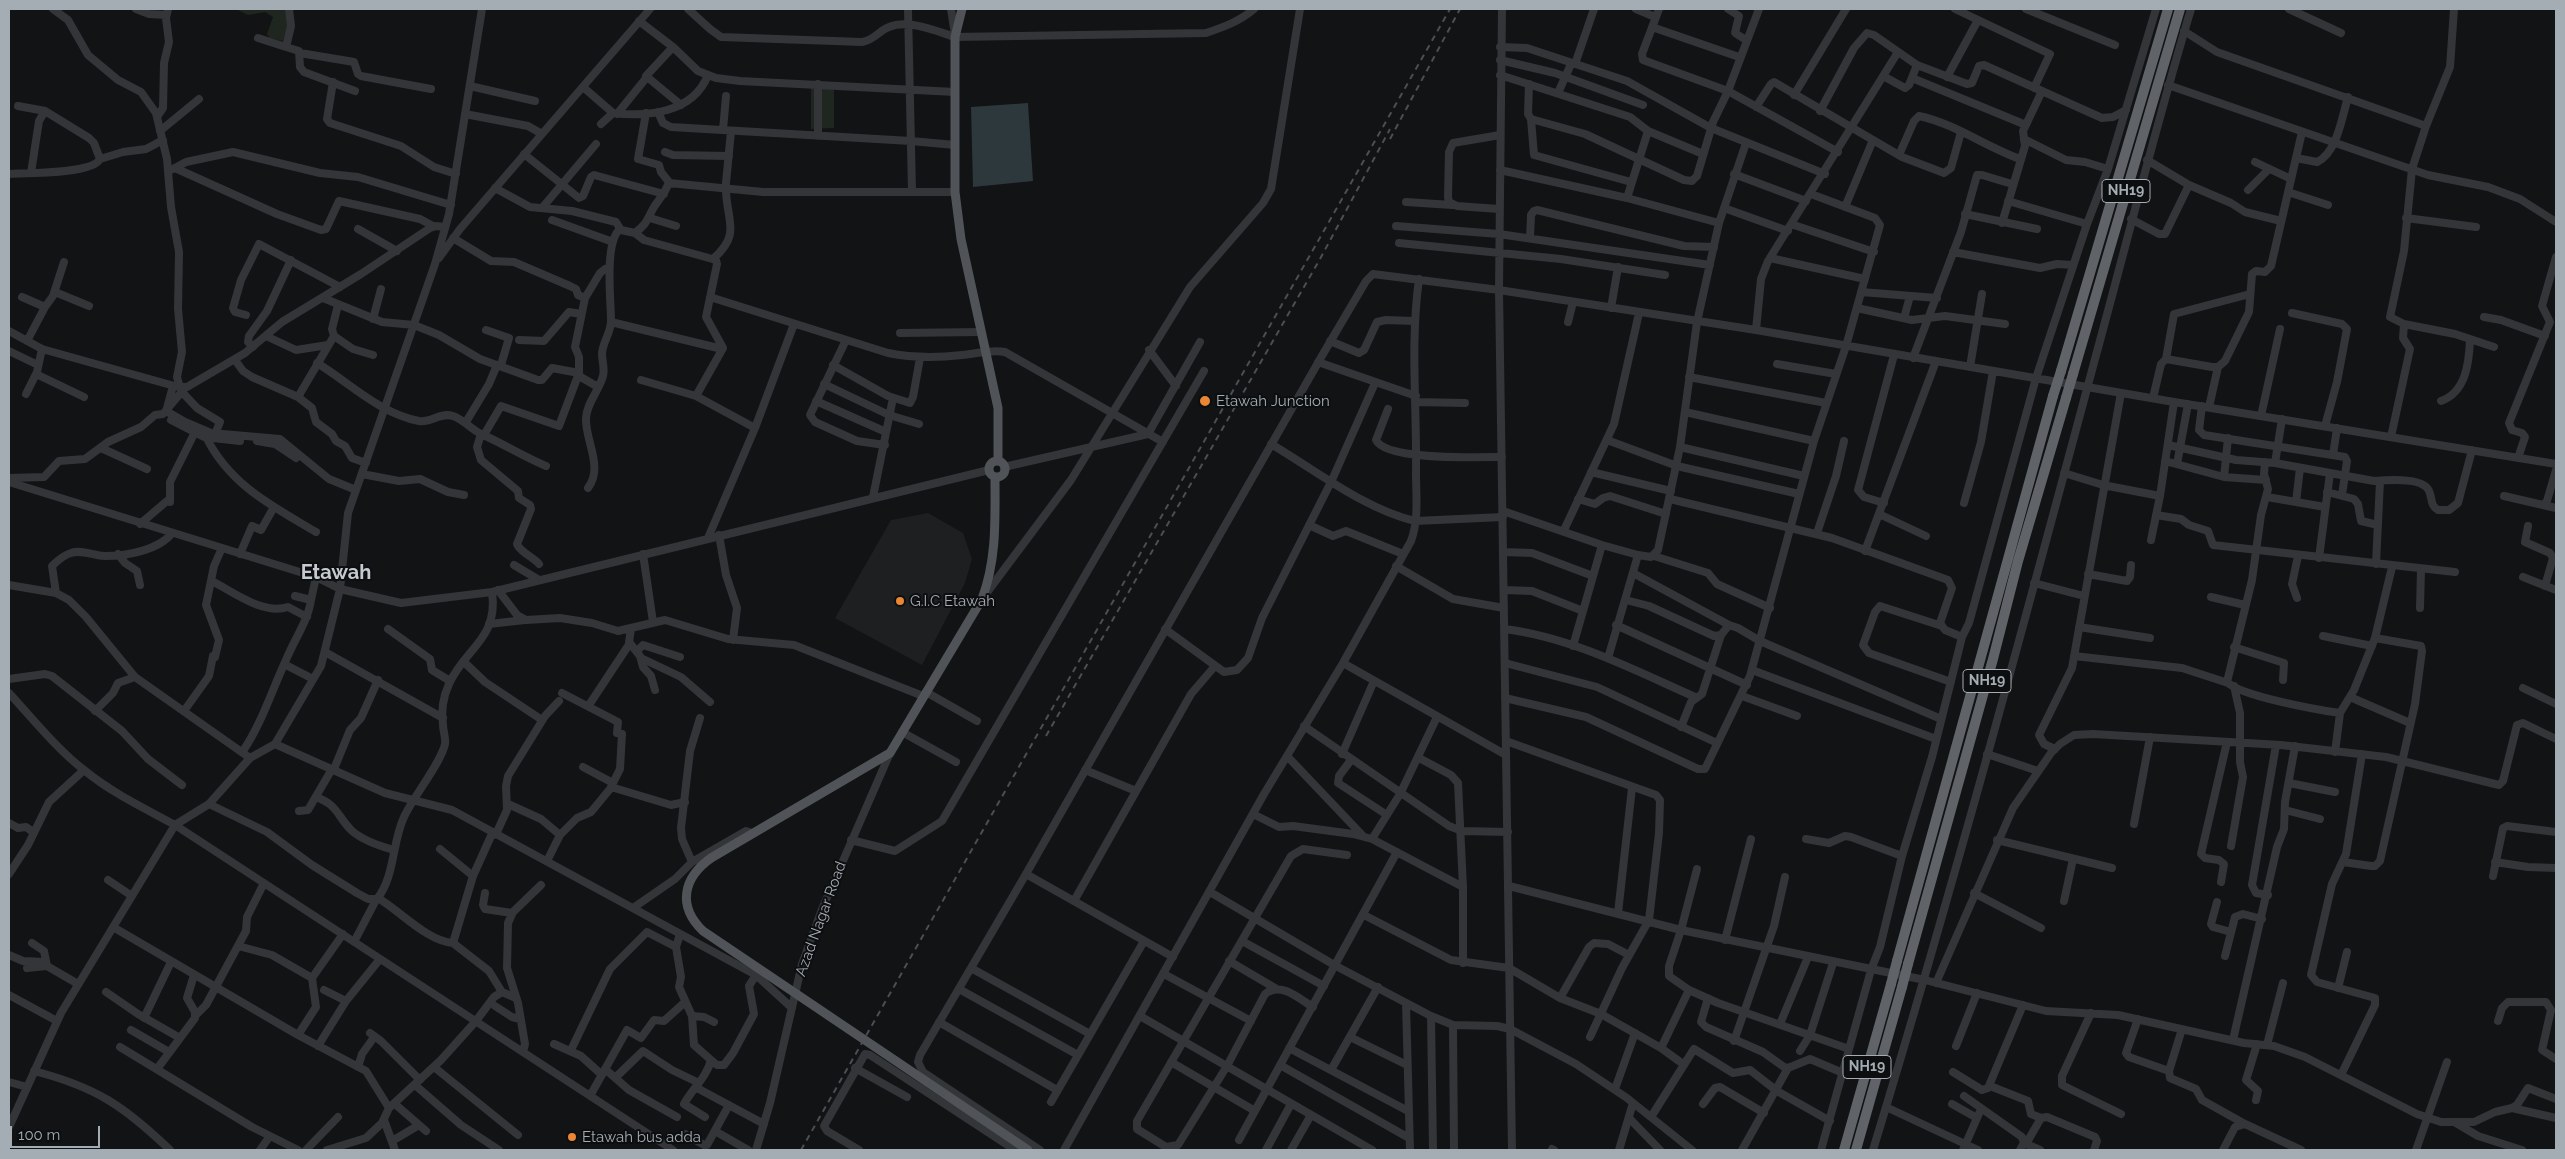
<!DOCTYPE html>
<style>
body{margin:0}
#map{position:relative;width:2565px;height:1159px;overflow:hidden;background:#121314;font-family:Raleway,sans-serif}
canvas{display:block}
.frame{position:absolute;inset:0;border:10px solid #a4acb4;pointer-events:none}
.scale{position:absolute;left:10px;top:1126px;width:90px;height:22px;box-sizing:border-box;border:2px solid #a4acb4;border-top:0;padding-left:6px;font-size:15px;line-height:18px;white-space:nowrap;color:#a4acb4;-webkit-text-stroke:4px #0d0e0f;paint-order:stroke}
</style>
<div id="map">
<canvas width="2565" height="1159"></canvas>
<div class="frame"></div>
<div class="scale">100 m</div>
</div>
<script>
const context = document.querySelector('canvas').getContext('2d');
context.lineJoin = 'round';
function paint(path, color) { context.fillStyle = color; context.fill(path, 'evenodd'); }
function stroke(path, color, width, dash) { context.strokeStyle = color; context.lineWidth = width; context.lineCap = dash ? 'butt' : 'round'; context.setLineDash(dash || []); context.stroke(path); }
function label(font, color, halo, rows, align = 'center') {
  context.font = font + ' Raleway,sans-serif'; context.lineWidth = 4; context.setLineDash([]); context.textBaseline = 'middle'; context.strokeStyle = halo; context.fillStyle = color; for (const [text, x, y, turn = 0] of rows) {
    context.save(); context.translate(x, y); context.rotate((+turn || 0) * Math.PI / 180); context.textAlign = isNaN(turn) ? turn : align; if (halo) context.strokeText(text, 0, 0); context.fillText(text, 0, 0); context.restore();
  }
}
paint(new Path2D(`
 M928 513 963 533 972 559 965 583 922 665 835 618 891 520Z`), '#1e1f21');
paint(new Path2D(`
 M236 9H287L289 23 283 41 270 38 267 34 273 17 265 12 248 15Z
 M811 87 834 89V128L811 129Z`), '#1f261f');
paint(new Path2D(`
 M1028 103 1033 181 973 187 971 107Z`), '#2c383c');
stroke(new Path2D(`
 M53 9 68 20 88 55 118 80 141 92 156 113 167 159 171 207 179 252 178 309 182 352 177 377 180 388
 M136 9 149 14 166 15
 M688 9 710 29 721 37 862 42C875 40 878 31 889 27 909 19 936 31 955 37L1206 33C1224 27 1240 21 1254 9
 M908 9 912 192
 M951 9 955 35
 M1502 9 1499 290 1512 1150
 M1636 9 1655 17
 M1659 9 1642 54 1643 60 1728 91 1838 152
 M1728 9 1739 16 1735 33 1746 40
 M1955 9 2050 54 2034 88
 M2026 9 2115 45
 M2289 9 2341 33
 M639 21 673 47 698 71 716 78 740 81 955 92
 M1652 27 1739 57
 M2184 31 2217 52 2426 126
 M258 38 286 47 291 26 289 9
 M286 47 299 51 300 67 304 72 355 91
 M673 47 646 76 681 105
 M1500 47 1527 48 1627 81 1711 128 1825 174
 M300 53 354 62 358 74 361 76 431 89
 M1500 60 1555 73 1643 105
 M1500 75 1630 117 1648 131 1703 154
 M1885 77 1905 88 1909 85 1917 65
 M1947 77 1978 20
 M1912 78 2026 125
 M333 82 327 119 330 123 401 146 434 167 456 174
 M818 84V136
 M1529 84 1528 114 1531 119 1585 134 1684 180 1692 181 1697 176 1713 122 1728 91 1759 9
 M2168 85 2428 175 2488 187 2520 199 2556 222
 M470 86 535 101
 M583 87 613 113C648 117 693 113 708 75
 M1558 93 1571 64H1575L1594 9
 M1794 95 1846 9
 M1756 107 1771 84 1774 82 1902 157 1944 173 1951 168 1961 132
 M1820 111 1854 48 1867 33 1874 35 1917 65 1967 84 1972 83 1979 66 1984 65 2102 118 2113 117 2126 110
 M658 112 663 123 671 127 911 141 955 145
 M465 114 528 126 542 134
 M617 114 647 77
 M157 117 163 108 164 63 169 42 166 18 168 9
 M1531 119 1534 155 1631 182
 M601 124 613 113
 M723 130 726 96
 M160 131 199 99
 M2024 139 2066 160 2085 162 2108 169
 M665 152 673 155 729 156
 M524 154 579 198 583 196 591 177 594 175 664 194
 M1899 155 1914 121 1919 116C1956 124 1986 147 2020 159
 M2296 158 2317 162C2337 153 2342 117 2348 97
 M100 159 123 152 146 149 163 140
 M2147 160 2189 185 2231 203 2245 212 2281 221
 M2255 162 2291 179
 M175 168 277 214 321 230 326 229 339 201 420 219 433 226
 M173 169 186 162 233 152 320 173 358 177 451 205
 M1500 170 1627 198 1719 223
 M31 173 39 121 45 111
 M9 174C26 173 93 174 100 159L94 143 89 138 45 111 18 106
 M1734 174 1806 201
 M669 183 763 192H955
 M726 183 731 131
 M495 188 530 207 572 211 616 222 621 230 635 233 644 240 716 260 717 264 706 317 723 348 696 396 755 428
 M2248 190 2269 169
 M2288 192 2328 205
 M1627 198 1648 131
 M2008 201 2087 224
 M1406 202 1452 205
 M1845 207 1873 140
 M542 208 596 144
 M1724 208 1788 231
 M1499 209 1457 206 1449 202 1448 197 1449 152 1453 143 1500 135
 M1965 214 2037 229
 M650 218 676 226
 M2406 218 2476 227
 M2131 219 2159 234H2165L2189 185
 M552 220 613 242
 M2002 223 2025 146 2023 131 2042 91
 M1791 224 1874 252
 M1396 226 1499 234 1710 265
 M358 229 397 251
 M635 233C648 223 647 219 654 207 660 198 666 192 669 182L661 172 659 165 638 159 646 113
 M453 238 491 261 514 262 570 286 576 289 578 295 585 298 575 347 579 357V376L598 387
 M1530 238 1531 215 1534 211 1537 210 1684 246 1714 247
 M1399 243 1561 259 1665 275
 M1953 252 2040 268 2057 264 2073 265
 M439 258 460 229 650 9
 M714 258C741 234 727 221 726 191
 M1770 258 1865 279
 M55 292 89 306
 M1861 292 1937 298
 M22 297 45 307 27 341
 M710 297 888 353C913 358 936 358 962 355 977 354 990 349 1005 352L1163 442
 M323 298 382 322 414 325 439 335 480 359 538 380H542L552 368 579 373 559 426 501 406 484 435
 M585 298 600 273 605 269
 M338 305 332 329 334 336 353 349 373 355
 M45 307 53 296 64 262
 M1611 308 1618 267
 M1857 308 1912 320 1945 316 2005 324
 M2292 313 2342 324 2347 329 2337 382 2325 426
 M246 315 235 312 233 308 241 280 259 244 340 287
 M2484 317 2501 320 2545 336
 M1904 318 1910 296
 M373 319 381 289
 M611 322 722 349
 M1568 322 1573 302
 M2404 324 2455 334 2494 347
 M486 330 509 338 501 365
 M1756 330 1761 279 1768 261 1898 52
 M9 331 42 349 178 387H187L245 353 282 322 361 274 430 228 436 226 445 227
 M900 333 981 332
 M266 336 296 350 328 345
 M519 340 544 341 569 312 581 314
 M846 340 810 415 815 422 857 441 885 445
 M1330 341 1359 353 1364 350 1377 322 1386 320 1414 321
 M253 347 248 342 249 336 267 311 291 260
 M1149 350 1176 386
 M9 351 38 365
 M1913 358 1961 232 1977 175H1982L2012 184
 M2166 359 2174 314 2250 294
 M235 360 243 371 252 377 298 397 312 408 316 422 332 434 336 441 345 446 352 458 366 463
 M1318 362 1416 396
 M317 363C350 383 379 413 419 421 431 423 440 412 453 416 464 420 471 429 481 434 504 444 524 457 546 466
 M1777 364 1836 374
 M833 365 888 396 910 403 913 397 920 358
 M1970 367 1982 294
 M36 374 84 397
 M1689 377 1826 403
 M641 380 696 396
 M824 384 889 415 919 424
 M182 392 197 408 220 422 215 434
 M26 394 37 372 42 349
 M298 397 334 336
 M2153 398 2161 364 2166 359 2212 367H2218L2225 361 2249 312 2252 274 2256 271 2265 272 2271 266 2302 132
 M816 401 886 432
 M2441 401C2466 392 2469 363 2470 340
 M1416 402 1465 403
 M2202 406 2199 430 2204 435 2345 457 2347 461 2342 495
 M2209 407 2218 367
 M167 408 173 386
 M1388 409 1376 440C1386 461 1479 457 1502 457
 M166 411 185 422 211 433 280 439 329 479 356 490
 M1685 412 1814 441
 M2261 416 2280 329
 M171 420 204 437 240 441
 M466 422 489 384 497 365
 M481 434 477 447 481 460 518 491 519 498 530 505 531 509 517 544C520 552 533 557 539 564
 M206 437C230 485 272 506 316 532
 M2391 437 2410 349 2403 338 2404 324 2390 317 2404 251 2412 169 2426 126 2450 67 2454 9
 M1607 440 1677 466 1799 494
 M257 441 275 444 296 458
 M1271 444C1315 470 1366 510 1415 521L1503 517
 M2168 445 2236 460 2275 463 2374 481C2385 480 2420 477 2428 489 2433 496 2429 505 2438 510H2449L2458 503 2472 450
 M1680 447 1804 476
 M101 448 147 469
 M2333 455 2337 428
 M2518 458 2525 437 2522 433 2512 430 2509 423 2550 322 2542 306 2556 257
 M2165 461 2224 477 2266 480
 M2265 462 2264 474 2268 489 2261 515 2252 580 2227 682C2240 696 2318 710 2340 713
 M2275 463 2282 419
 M2177 464 2188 404
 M1004 467 1148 434 1200 342
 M1591 472 1671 491
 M2064 473 2103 485 2160 496
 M362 474 399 481 420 479 448 492 464 495
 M2224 477 2228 438
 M9 478 44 477 59 461 85 459 108 442 141 427 155 415 163 414 185 388
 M9 482 316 577 340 589 401 603 492 592 989 470
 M588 488C604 467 585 441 586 418 587 402 599 391 603 376 605 369 602 361 602 354 602 343 611 333 611 321 611 301 604 242 620 229
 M2327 492 2354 499 2358 504 2361 521 2378 525
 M2504 496 2543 505 2547 501 2556 470
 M873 497 893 398
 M2267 497 2325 507
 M1578 499 1595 504 1603 498 1610 496 1666 514
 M1670 499 1832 538 1948 580 1952 588 1940 623 1945 630 1962 637
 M170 502V482L197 428
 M2296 502 2300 468
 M1884 503 1864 497 1858 490 1894 355
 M1964 503 1981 442 1993 371
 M2543 505 2556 508
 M1503 511 1602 545 1638 555
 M1879 514 1926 536
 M2156 515 2181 519 2189 525 2208 531 2213 545 2455 572
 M140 524 167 501
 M1309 525 1333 536 1346 531 1403 554
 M2528 526 2525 542 2550 553 2553 558 2545 586
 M1564 530 1614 424 1639 313
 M1817 533 1836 476 1844 441
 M719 535 726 575 737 608 733 640
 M708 538 755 428 794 324
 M2151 540 2160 496 2174 402
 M1865 551 1936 361
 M1504 552 1532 553 1593 576
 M118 554 125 563 137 571 140 585
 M240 554 252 526 261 530 274 507
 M643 554 653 622
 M1654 556 1708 573 1717 584 1770 608
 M2319 558 2330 473
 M2376 564 2380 481
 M514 565 539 580
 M1396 566 1453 599 1504 608
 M1633 573 1729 625
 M2088 574 2127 581 2130 577 2131 565
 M2523 577 2556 590
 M212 581C235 593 263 615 288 607L307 617
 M2034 583 2084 596
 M9 585 56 593 69 600 86 617 135 677 250 758
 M498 590 517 615 526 620 560 618 592 623 618 631 665 620 728 639 794 645 923 696
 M1504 590 1532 591 1583 611
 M56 593 52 566C57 561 64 555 71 553 82 549 94 556 105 556 127 556 159 550 172 533
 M985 595 1071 480 1190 287 1263 203 1271 189 1300 9
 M295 596 311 600 316 577
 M2211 597 2245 605
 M2297 598 2292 584 2298 556
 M1626 600 1649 606 1714 636 1721 635 1729 625 1738 628 1760 641 1941 719
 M2420 608 2421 570
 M489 624 525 620
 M1616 625 1747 685
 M1942 626 1880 606 1875 612 1863 645 1869 653 1951 682
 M2079 627 2150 638
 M388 629 430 659 432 670 450 681
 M631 629 629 642 640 656 643 667 651 676 655 690
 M1165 629 1224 672 1237 670 1248 658 1262 618 1332 480 1375 383
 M1504 629C1571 637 1634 670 1695 697
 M2323 636 2372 646
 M1573 646 1602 545
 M2234 647 2284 663 2283 680
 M637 651 643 645 680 657
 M325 652 443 718
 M2074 656 2182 668 2228 683
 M215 657 219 640 206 605 214 566 222 548
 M641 658 681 677 710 702
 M1608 658 1638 555 1651 557 1658 550 1680 447 1697 322 1719 223 1746 143
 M464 662 485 682 542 720
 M1343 663 1506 755
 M1505 663 1597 687 1717 743
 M284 664 313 679
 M1752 670 1936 739
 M9 679 45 674 52 676 122 731 148 759 182 785
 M2523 688 2556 704
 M926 692 977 721
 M9 693C33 719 56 748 84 770 112 793 144 808 175 825L673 1150
 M562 693 618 722 617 733
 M1742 696 1797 716
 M2350 697 2410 723
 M1505 698 1586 717 1698 769H1705L1706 767 1750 676 1814 441 1846 346 1880 225 1875 218 1811 194
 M589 705 630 643
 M95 711 113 693 118 683 135 677
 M184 711 209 676 213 656
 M1304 726 1449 826 1462 831 1508 832
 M1681 727 1691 702 1702 694 1721 635
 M902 732 956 762
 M1506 741 1656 795 1660 800 1659 833 1649 920 1622 968 1590 1037
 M275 744 385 793 452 810 756 975 792 1008
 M2055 749 2044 744 2039 735 2072 668 2121 393
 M243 751C262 723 272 690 286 660 294 640 308 621 311 600
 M2335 752 2340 713 2354 690 2375 638 2392 567
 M1342 754 1374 681
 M1987 754 2038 771
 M1287 756 1363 836
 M1419 758 1451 775 1458 783 1463 887V963
 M1351 760 1339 776 1338 783 1387 815
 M583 767 613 783
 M334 769 350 730 361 718 378 680
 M1085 770 1136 791
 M2289 783 2335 792
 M611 787 671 805 685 802
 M316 797C338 805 337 816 352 831 364 841 379 846 394 850
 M209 804 267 832 312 865 357 893 368 899H377C395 877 392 842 404 817 413 797 441 763 445 744 446 738 443 731 443 725 441 711 443 697 449 684 464 649 499 639 492 592
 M508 804 541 819 560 835
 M2285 810 2320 819
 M299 811 308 810 332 769
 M1253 814 1279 827 1293 826 1353 834 1372 839 1463 887
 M9 823 18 828 26 827 33 832
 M2134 824 2150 737
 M1372 839 1400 794 1437 717
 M1806 839 1829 843 1845 836 1851 837 1902 856
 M851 840 895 851 942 821 1204 371
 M1997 840 2112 868
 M2231 846 2243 777 2240 762V713L2234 686
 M440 849 473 876
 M547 861 560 835 577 818 591 812 610 789 620 769 622 734
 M692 862 682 839 681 828 690 751 700 718
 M2343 862 2371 866H2375L2380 861 2415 704 2422 651 2421 646 2375 638
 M2495 862 2528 867 2556 868
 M1697 869 1681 930 1669 966V976L1689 990 1718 1003 1849 1049
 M9 874 28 845 49 802 84 770
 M1026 874 1173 957
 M2493 876 2503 828 2507 826 2556 832
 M108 880 132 896
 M2221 882 2224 864 2219 860 2205 858 2201 854 2227 742
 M1509 886 1681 930 1925 980 2046 1011 2118 1015 2244 1043 2274 1046 2305 1057 2417 1114 2441 1122H2474L2495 1112 2512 1108 2517 1105 2528 1088 2556 1099
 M1210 892 1336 966 1431 1016 1453 1025 1497 1026 1510 1029 1576 1064 1627 1098 1692 1150
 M485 893 483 905 485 909 512 913
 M1974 893 2041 928
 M2268 895 2256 893 2252 885 2276 745
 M378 898C400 911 427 941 453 943
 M1074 901 1191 694 1215 666
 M2064 901 2073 859
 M2217 902 2211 924 2213 927 2231 932
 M633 908 675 879 692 862 746 831 752 833
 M1618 913 1632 788
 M1364 915 1451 960 1509 968 1560 998 1601 1014 1661 1048 1683 1064
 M113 927 298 1035 366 1071 389 1108
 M680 934 676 947 681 977 679 987 692 1016 694 1045 711 1060C707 1077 692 1089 684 1104L705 1117
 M1725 940 1751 839
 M1242 941 1324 986
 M354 942 376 900
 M32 943 44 951 47 966 78 984
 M238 946 272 955 312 978
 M9 955 23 961 45 962
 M2225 956 2235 917 2243 914 2262 919
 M1229 961 1275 988
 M27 968 47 966
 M971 968 1090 1034
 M1164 974 1251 1021
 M1936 983 2013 808 2051 753 2060 744 2074 735 2093 734 2281 745 2386 757 2499 785 2503 781 2517 725 2523 723 2556 739
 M2338 988 2347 952
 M959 989 1078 1055
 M324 990 346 1001 380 959
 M106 992 138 1014 180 1038
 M502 992 489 971 453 943 473 876 491 836 496 834 507 810 506 786 508 776 545 716 559 701
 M9 995 57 1021
 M1560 998 1589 947 1594 943 1608 944 1629 955
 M1708 998 1701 1022 1706 1027 1763 1052 1784 1067 1788 1068 1810 1059 1843 1073
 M1406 1003 1410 1150
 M495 1006 512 1017 520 1019
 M1313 1007C1299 999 1281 981 1265 994L1227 1066 1178 1145 1166 1147 1137 1129V1121L1291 856 1303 849 1347 855
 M2091 1013 2062 1076V1085L2121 1114
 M196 1015 206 1005 246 931 247 917 264 883
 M692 1016 704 1017 714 1022
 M1140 1016 1372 1150
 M1431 1016 1433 1150
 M144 1018 171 962
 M2138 1019 2126 1053 2129 1057 2169 1071
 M2498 1021 2502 1008 2508 1002H2546L2551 1010 2542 1050 2556 1059
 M939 1022 1057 1090
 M1780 1024 1808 957
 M1453 1025 1454 1150
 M2182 1029 2169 1071 2170 1078 2196 1089 2202 1100 2245 1124
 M131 1030 169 1052
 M370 1033 381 1041 420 1080
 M298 1035 316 1007 312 978 343 934
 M1350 1037 1407 1065
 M2233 1040 2277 847 2284 829 2285 802 2295 746
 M1734 1041 1774 926 1785 877
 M554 1044 581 1056 602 1075
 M2267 1045 2283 983
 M318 1046 346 1001
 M1956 1046 1977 993
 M120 1047 252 1127 298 1150
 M1289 1048 1408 1111
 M1661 1048 1689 990
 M571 1050 610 969 647 932 676 947
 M1800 1051 1810 1035 1833 963
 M523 1052 525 1044 518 1003 507 968 508 923 513 912 541 885
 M711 1060 717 1065H724L733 1053 754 1014 749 986 756 975
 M1171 1062 1255 1111
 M1280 1065 1409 1138
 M358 1067 362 1054 372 1040
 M434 1067 518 1135
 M855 1068 907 1097
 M157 1069 195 1018V1012L187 998 194 975
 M605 1069 629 1090 677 1117
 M1331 1070 1378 987
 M34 1071C96 1087 124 1106 170 1150
 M1953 1072 1982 1090 1988 1088 2023 1005
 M2341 1075 2375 1005V998L2317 982 2311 975 2332 884 2346 854 2362 754
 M616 1077 643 1051 672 1070 699 1083
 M9 1082 27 1087
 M415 1085 461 1125 499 1150
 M1990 1086 2028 1101 2031 1114 2041 1118
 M697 1088 764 1124
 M1615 1089 1635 1033
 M590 1096 627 1030 641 1038 654 1020 664 1021 685 1002
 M1964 1096 2022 1137 2024 1143 2020 1150
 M2256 1100 2258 1091 2246 1080 2257 1044
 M1051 1102 1144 941
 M395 1104 426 1131
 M1703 1104 1715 1088 1720 1087 1764 1113
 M1952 1104 1977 1118
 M1886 1107 1978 1150
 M2512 1108 2556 1118
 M1651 1117 1694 1049 1733 1073 1750 1070 1777 1091 1830 1121
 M1629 1118 1660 1150
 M384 1120 395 1150
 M2456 1123 2478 1136 2522 1150
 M9 1127 61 1013 175 825 209 804 250 758 275 744 321 666 340 589 348 513 435 264 449 214 482 9
 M715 1131 748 1150
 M685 1134 704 1145H707L729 1105
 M1239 1140 1397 852
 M392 1141 419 1125
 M2024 1143 2040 1150
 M2026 1144 2041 1118 2047 1117 2095 1137 2097 1141 2094 1150
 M1552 1149 1554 1150
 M260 1150 270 1136
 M306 1150 338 1117
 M327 1150 366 1138 382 1123 389 1108 441 1060 476 1021 494 997 502 992 516 998
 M756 1150 770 1103 802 964 822 909 890 753
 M859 1150 827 1131 824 1126 865 1054 870 1055 1015 1150
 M1040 1150 923 1072 918 1062 920 1055 1026 874 1323 354 1366 281 1373 274 1499 290 1756 330 2174 402 2556 464
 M1064 1150 1264 794 1343 663 1411 541C1419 520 1416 494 1416 473 1417 408 1410 343 1419 279
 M1266 1150 1291 1104
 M1291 1150 1311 1115
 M1619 1150 1633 1103
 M1742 1150 1788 1068
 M1821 1150 1871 970 1880 947 1902 856 1932 757 1962 637 1969 623 2036 378 2087 224 2108 169 2156 9
 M1873 1150C1953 888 2024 624 2095 359 2127 242 2156 125 2191 9
 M1963 1150 1981 1109
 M2223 1150 2235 1127 2245 1124 2301 1150
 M2416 1150 2447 1062`), '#333539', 8);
stroke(new Path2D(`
 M962 9 955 37V192L961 239 998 408V461
 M989 469a8 8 0 1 1 16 0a8 8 0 1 1-16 0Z
 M711 858 890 753 982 599C997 559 995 519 995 477`), '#505358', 9);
stroke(new Path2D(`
 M2061 371 2168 9
 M2073 374 2180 9
 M1897 961 2053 396
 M1908 964 1993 659 2018 561 2066 398
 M1844 1150 1891 984
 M1856 1150 1902 987`), '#606469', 10);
stroke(new Path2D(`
 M1390 139 1460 9
 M1046 736 1320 259 1390 129
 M801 1150 1450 9`), '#4b4e52', 2, [6, 5]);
stroke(new Path2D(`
 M726 191V183`), '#333539', 8);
stroke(new Path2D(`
 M711 858C683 878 677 906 703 931L1028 1150`), '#505358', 9);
stroke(new Path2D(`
 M2053 396 2061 371
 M2066 398 2073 374
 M1891 984 1897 961
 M1902 987 1908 964`), '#606469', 10);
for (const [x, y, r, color] of [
 [1205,401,6,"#ea8734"],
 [900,601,5,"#ea8734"],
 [572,1137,5,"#ea8734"]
]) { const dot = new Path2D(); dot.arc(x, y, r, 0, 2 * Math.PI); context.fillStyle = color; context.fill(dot); stroke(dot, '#0d0e0f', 2); }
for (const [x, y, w] of [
 [2126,191,48],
 [1987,681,48],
 [1867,1067,48]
]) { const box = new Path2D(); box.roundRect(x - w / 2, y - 11.5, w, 23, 4); context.fillStyle = '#0d0e0f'; context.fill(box); stroke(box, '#a4acb4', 1); }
label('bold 14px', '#a4acb4', null, [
 ["NH19",2126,191],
 ["NH19",1987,681],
 ["NH19",1867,1067]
]);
label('15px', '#a4acb4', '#0d0e0f', [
 ["Etawah Junction",1216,401],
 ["G.I.C Etawah",910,601],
 ["Etawah bus adda",582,1137]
], 'left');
label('15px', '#a4acb4', '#0d0e0f', [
 ["Azad Nagar Road",821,919,-70]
]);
label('bold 20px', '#c5cad0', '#0d0e0f', [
 ["Etawah",336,573]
]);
</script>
